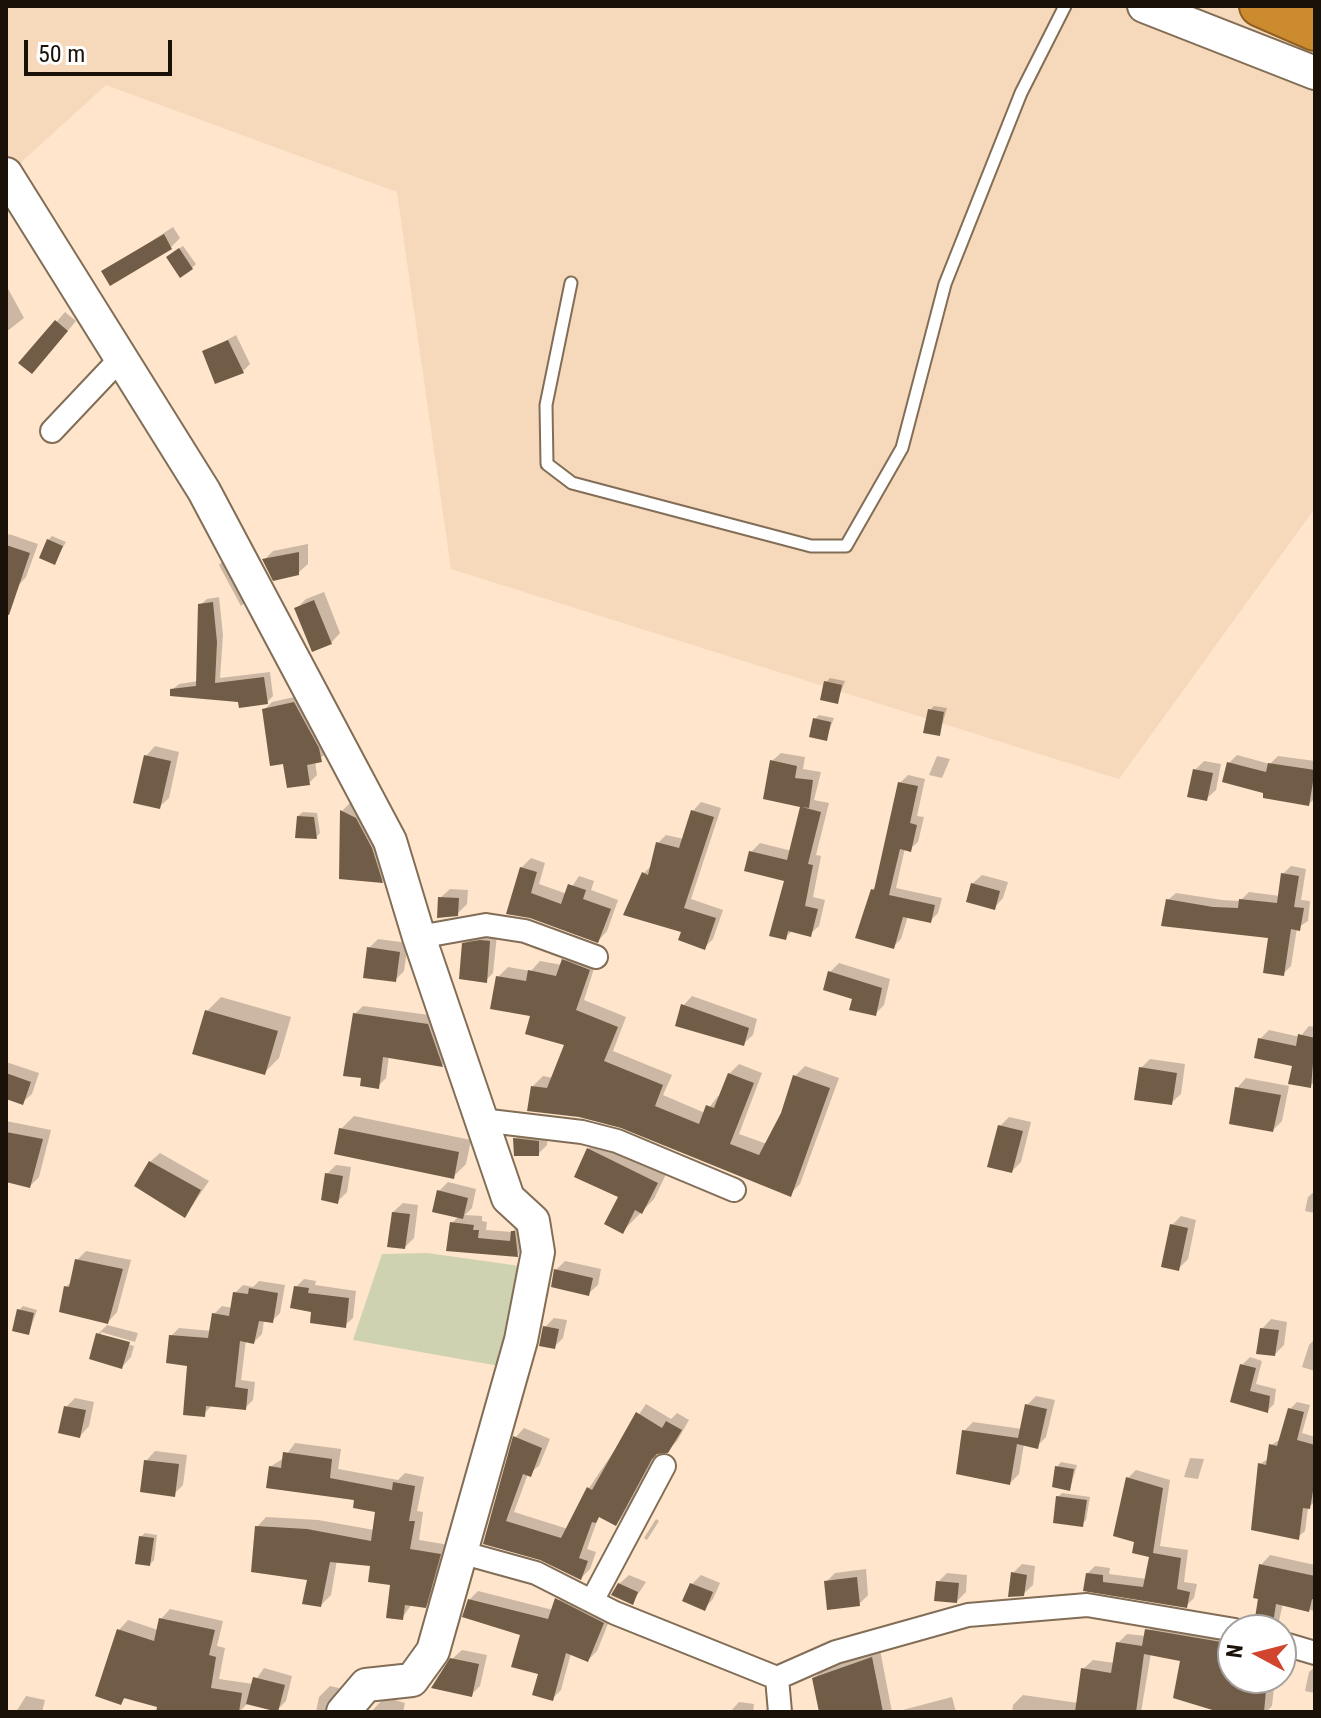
<!DOCTYPE html>
<style>
body{margin:0}
#map{position:relative;width:1321px;height:1718px;overflow:hidden;background:#fee5cc;font-family:"Roboto Condensed",sans-serif}
canvas{display:block}
.frame{position:absolute;inset:0;border:8px solid #1a1209;pointer-events:none}
.north{position:absolute;left:1217px;top:1614px;width:80px;height:80px;box-sizing:border-box;background:#fff;border:2px solid #a3a09d;border-radius:50%;rotate:277deg;font-size:22px;font-weight:700;line-height:32px;text-align:center;color:#1a1209}
.north::after{content:'';display:block;margin:auto;width:28px;height:36px;background:#d1452e;clip-path:polygon(50% 0,100% 100%,50% 72%,0 100%)}
.scale{position:absolute;left:24px;top:40px;width:148px;height:36px;box-sizing:border-box;border:4px solid #1a1209;border-top:0;padding-left:10px;font-size:24px;line-height:28px;white-space:nowrap;color:#1a1209;-webkit-text-stroke:6px #fff;paint-order:stroke}
</style>
<div id="map">
<canvas width="1321" height="1718"></canvas>
<div class="frame"></div>
<div class="north">N</div>
<div class="scale">50 m</div>
</div>
<script>
const context = document.querySelector('canvas').getContext('2d');
context.lineJoin = 'round';
function paint(path, color) { context.fillStyle = color; context.fill(path, 'evenodd'); }
function stroke(path, color, width, dash) { context.strokeStyle = color; context.lineWidth = width; context.lineCap = dash ? 'butt' : 'round'; context.setLineDash(dash || []); context.stroke(path); }
paint(new Path2D(`
 M6 6H1315V508L1119 779 451 569 397 192 106 85 6 176Z`), '#f6d8ba');
paint(new Path2D(`
 M427 1253 527 1267 505 1367 353 1340 382 1254Z`), '#cfd2b1');
paint(new Path2D(`
 M173 227 180 238 171 247 104 272Z
 M183 246 196 264 192 268 172 253Z
 M6 285 24 318 6 332Z
 M65 312 76 321 41 363H21Z
 M236 335 250 364 243 371 205 352Z
 M9 534 38 544 26 577 17 587 6 583V538Z
 M52 536 66 542 54 563 48 540Z
 M308 544V564L298 573 264 560 273 551Z
 M228 556 252 596 241 606 219 565Z
 M324 592 340 633 331 643 297 608 306 599Z
 M219 597 223 635 220 678 270 672 273 696 267 702 172 690 179 684 198 681 200 605 207 599Z
 M830 678 845 681 837 702 826 682Z
 M303 695 329 752 315 761 317 775 309 783 285 762 264 710 272 702Z
 M934 706 947 708 940 733 930 710Z
 M819 715 834 718 826 739 815 719Z
 M155 746 179 752 169 798 159 807 146 756Z
 M781 753 805 757 803 769 821 772 814 800 829 803 816 855 821 856 813 897 825 900 819 926 810 934 793 930 785 938 786 880 751 852 760 843 792 851 803 805 772 761Z
 M1237 755 1270 764 1278 756 1315 761V798L1309 804 1266 792 1229 763Z
 M937 756 950 759 942 778 929 775Z
 M1204 761 1221 764 1216 790 1206 799 1195 770Z
 M908 775 925 779 917 816 924 817 918 842 910 849 905 848 896 888 942 898 938 913 931 920 908 916 901 939 893 947 872 890 877 885 900 783Z
 M351 802 365 809 391 872 382 881 342 811Z
 M701 802 721 808 691 899 723 910 713 939 705 947 684 931 643 874 652 865 658 843 666 835 684 839 693 811Z
 M303 812 317 813 320 833 316 837 298 816Z
 M531 858 545 863 539 884 567 894 579 876 594 881 591 890 618 900 607 931 598 941 530 916 521 868Z
 M1291 866 1306 869 1301 900 1310 901 1308 921 1297 928 1291 966 1283 974 1271 937 1168 900 1176 893 1222 900 1240 901 1249 892 1280 896 1283 874Z
 M982 875 1008 882 1003 898 994 908 972 884Z
 M450 889 468 890 467 904 457 914 440 898Z
 M497 935 493 973 486 980 464 944 472 937Z
 M378 939 408 943 404 971 395 980 369 948Z
 M573 950 597 959 584 1000 626 1017 613 1051 672 1075 663 1095 705 1113 718 1096 721 1097 729 1074 739 1064 762 1073 739 1134 767 1144 783 1114 795 1076 805 1066 839 1078 800 1184 790 1194 533 1086 543 1076 553 1078 567 1044 498 977 508 967 531 971 540 961 562 965Z
 M839 963 890 979 884 1005 875 1014 830 972Z
 M692 996 757 1019 753 1035 743 1044 683 1006Z
 M221 997 291 1017 279 1058 264 1073 207 1011Z
 M363 1006 436 1016 450 1057 443 1065 389 1056 386 1078 378 1086 355 1014Z
 M1309 1026 1315 1027V1081L1310 1086 1294 1064 1260 1039 1269 1030 1300 1037Z
 M1150 1059 1185 1064 1181 1094 1171 1103 1141 1068Z
 M6 1062 39 1073 32 1094 22 1103 6 1097Z
 M1246 1078 1289 1086 1282 1121 1273 1130 1237 1088Z
 M354 1116 471 1140 466 1164 453 1177 341 1129Z
 M1009 1117 1031 1122 1021 1162 1012 1171 1000 1126Z
 M6 1121 51 1130 39 1177 30 1186 6 1151Z
 M525 1130 548 1132 547 1145 538 1154 515 1139Z
 M601 1137 668 1170 654 1199 623 1231 621 1196 588 1149Z
 M160 1153 209 1181 185 1216 150 1162Z
 M336 1165 351 1167 347 1192 338 1201 327 1174Z
 M448 1182 476 1189 472 1208 465 1215 482 1216V1221L487 1222 486 1230 512 1232 522 1222 526 1246 517 1255 449 1250 452 1223 459 1216 439 1191Z
 M1315 1191V1213L1305 1211 1308 1197Z
 M403 1203 418 1205 414 1238 405 1247 393 1212Z
 M1181 1216 1196 1220 1188 1259 1179 1268 1172 1225Z
 M86 1251 131 1260 117 1312 108 1322 66 1287 72 1281 77 1260Z
 M565 1261 601 1269 598 1285 588 1294 556 1270Z
 M304 1279 316 1281 315 1285 356 1291 353 1318 345 1325 313 1310 296 1287Z
 M259 1281 285 1285 280 1313 272 1321 264 1320 262 1334 254 1342 246 1340 241 1380 255 1382 253 1400 245 1408 212 1405 204 1414 190 1364 171 1336 179 1328 212 1331 214 1314 222 1306 232 1308 235 1293 243 1285 253 1287Z
 M23 1306 37 1310 29 1333 19 1310Z
 M554 1318 567 1320 563 1338 554 1347 545 1327Z
 M1271 1319 1287 1322 1284 1345 1275 1354 1262 1329Z
 M107 1325 138 1333 135 1342 101 1332V1336L134 1346 131 1357 122 1367 98 1334Z
 M1315 1339V1371L1302 1367 1309 1345Z
 M1250 1357 1262 1361 1256 1384 1276 1389 1274 1404 1267 1411 1232 1400 1242 1365Z
 M1036 1396 1055 1400 1046 1437 1037 1446 1024 1444 1019 1474 1010 1483 964 1431 973 1422 1022 1429 1027 1405Z
 M75 1398 94 1402 89 1426 80 1436 66 1407Z
 M1297 1402 1310 1405 1302 1433 1315 1437V1501L1308 1508 1305 1531 1298 1537 1260 1464 1269 1458 1271 1445 1281 1439 1290 1409Z
 M646 1404 671 1419 677 1413 689 1420 677 1441 667 1451 658 1452 625 1514 616 1524 601 1515 598 1518 587 1549 596 1552 590 1569 581 1578 541 1558 486 1542 515 1438 524 1428 550 1439 539 1466 528 1474 514 1512 568 1529 589 1488Z
 M295 1443 341 1449 338 1469 398 1480 405 1473 424 1477 417 1511 423 1512 419 1540 449 1545 435 1596 425 1606 412 1604 402 1618 392 1583 372 1565 337 1560 331 1595 321 1605 309 1579 257 1527 266 1517 318 1520 374 1530 377 1510 270 1467 284 1458Z
 M155 1451 187 1455 183 1485 174 1494 146 1461Z
 M1190 1458 1204 1459 1198 1479 1184 1477Z
 M1061 1462 1077 1465 1070 1489 1057 1467Z
 M1136 1470 1170 1480 1160 1546 1188 1550 1184 1582 1197 1584 1194 1598 1186 1606 1085 1590 1087 1574 1095 1566 1110 1568 1109 1574 1147 1579 1151 1556 1137 1540 1128 1478Z
 M1062 1493 1090 1497 1086 1520 1082 1524 1058 1497Z
 M656 1519 659 1521 647 1540 644 1538Z
 M145 1533 157 1535 154 1560 150 1564 141 1537Z
 M1270 1555 1315 1565V1611L1283 1603 1277 1630H1255L1261 1565Z
 M1022 1564 1035 1566 1033 1585 1023 1594 1013 1573Z
 M866 1569 868 1595 859 1604 826 1582 835 1573Z
 M947 1573 967 1575 966 1592 957 1601 938 1582Z
 M629 1575 646 1582 632 1603 619 1584Z
 M701 1575 720 1583 713 1599 704 1609 685 1600 692 1584Z
 M478 1591 553 1610 565 1591 612 1614 597 1651 588 1660 571 1653 561 1690 552 1699 523 1634 469 1600Z
 M170 1609 223 1621 217 1646 225 1648 219 1679 253 1684 264 1668 292 1676 286 1701 277 1710 248 1703 239 1712H158L159 1705 127 1696 120 1703 119 1630 128 1620 158 1630 161 1619Z
 M1157 1620 1233 1634V1678H1275L1272 1706 1266 1712H1221L1183 1659 1151 1653 1141 1712H1012L1013 1705 1023 1695 1078 1703 1083 1669 1093 1660 1115 1663 1118 1643 1127 1634 1146 1636Z
 M462 1650 487 1655 480 1686 471 1695 452 1659Z
 M880 1650 892 1712H821L814 1678 823 1670Z
 M1315 1667V1693L1305 1691 1309 1672Z
 M330 1686 339 1688 335 1706 342 1712H316L319 1697Z
 M26 1696 45 1700 42 1712H16Z
 M385 1697 405 1703 403 1712H371Z
 M952 1697 956 1712H895Z
 M739 1702 754 1704 753 1712H730Z`), '#0003');
paint(new Path2D(`
 M164 234 172 249 110 286 101 271Z
 M179 248 193 269 180 278 166 257Z
 M55 320 68 331 32 374 18 363Z
 M228 340 244 373 215 384 202 351Z
 M47 539 63 546 55 565 39 558Z
 M6 545 30 553 9 615H6Z
 M299 552V575L273 581 262 559Z
 M314 600 332 644 312 652 294 608Z
 M213 602 217 642 215 683 264 677 268 704 239 708 238 702 170 696V689L196 686 198 604Z
 M824 681 842 685 838 704 820 700Z
 M294 702 319 748 322 762 307 765 310 785 287 788 283 764 270 766 262 709Z
 M928 709 944 712 940 736 923 733Z
 M813 718 831 722 827 741 809 737Z
 M144 755 171 761 160 809 133 803Z
 M770 760 797 766 795 778 813 780 809 808 802 807 821 812 808 864 813 865 805 906 818 909 811 937 788 931 786 940 769 936 784 881 744 871 749 851 787 860 800 807 763 799Z
 M1227 762 1266 772 1268 763 1315 770 1309 806 1263 798V793L1222 782Z
 M1193 769 1213 773 1207 801 1187 797Z
 M898 782 918 786 910 823 917 825 911 852 900 849 889 895 935 905 931 923 903 917 894 949 855 938 871 889 874 890Z
 M340 810 356 818 372 848 383 883 339 879Z
 M691 810 714 817 684 908 716 918 705 950 678 940 681 932 623 915 642 872 648 875 656 842 679 848Z
 M297 816 314 817 317 839 295 838Z
 M520 867 537 872 531 893 561 904 568 884 586 890 583 899 611 909 598 943 530 918 506 914Z
 M1281 873 1299 876 1294 907 1304 908 1300 931 1291 929 1284 976 1263 973 1268 938 1161 926 1166 899 1213 907 1238 908 1239 899 1277 903Z
 M971 883 1000 891 995 910 966 902Z
 M438 897 459 898 458 916 437 918Z
 M480 940 490 941 487 983 459 979 462 943Z
 M367 947 400 952 396 982 363 978Z
 M562 959 590 970 576 1010 618 1027 604 1061 663 1085 655 1106 699 1124 706 1105 714 1108 728 1073 754 1083 730 1144 759 1155 781 1113 793 1075 830 1088 791 1197 621 1128 579 1117 527 1111 531 1086 547 1088 564 1045 525 1034 530 1016 490 1009 496 976 526 981 528 970 556 976Z
 M828 971 882 988 876 1016 849 1010 852 999 823 990Z
 M681 1004 749 1028 744 1046 675 1026Z
 M205 1010 278 1031 265 1075 192 1054Z
 M353 1013 428 1024 443 1067 383 1057 379 1089 360 1086 361 1078 343 1076Z
 M1298 1034 1315 1038 1311 1088 1288 1084 1292 1066 1254 1058 1258 1038 1296 1046Z
 M1139 1067 1177 1073 1172 1105 1134 1100Z
 M6 1073 31 1082 23 1105 6 1099Z
 M1235 1087 1281 1095 1273 1132 1229 1124Z
 M998 1125 1023 1131 1012 1173 987 1167Z
 M339 1128 459 1152 454 1179 334 1154Z
 M6 1132 43 1139 30 1188 6 1182Z
 M513 1138 539 1141V1156H514Z
 M587 1148 658 1183 642 1214 635 1210 623 1234 604 1224 618 1197 574 1177Z
 M149 1161 201 1190 185 1218 134 1186Z
 M325 1173 343 1176 338 1204 321 1200Z
 M437 1190 468 1198 463 1219 432 1212Z
 M392 1212 410 1214 405 1249 387 1247Z
 M450 1222 474 1225 473 1230H479L478 1238 510 1241 511 1231H515L518 1257 446 1251Z
 M1170 1224 1188 1228 1179 1271 1161 1267Z
 M75 1259 123 1269 108 1324 59 1312 64 1286 69 1287Z
 M554 1269 593 1278 589 1296 551 1287Z
 M294 1286 309 1288 308 1293 349 1298 346 1328 310 1323 311 1312 290 1308Z
 M249 1288 278 1293 273 1323 259 1321 254 1344 240 1341 235 1387 248 1389 246 1410 206 1406 205 1417 183 1415 187 1366 166 1363 169 1335 208 1338 212 1313 229 1316 233 1292 248 1294Z
 M17 1309 34 1313 29 1335 12 1331Z
 M543 1326 559 1329 555 1349 539 1346Z
 M1260 1328 1279 1330 1275 1356 1256 1354Z
 M96 1333 130 1342 122 1369 89 1359Z
 M1240 1364 1256 1368 1250 1391 1270 1396 1268 1413 1230 1402Z
 M1025 1404 1047 1409 1038 1449 1017 1444 1010 1485 956 1474 962 1430 1018 1438Z
 M64 1406 86 1410 80 1438 58 1433Z
 M1288 1408 1304 1412 1297 1440 1315 1445V1479L1310 1509 1303 1508 1299 1540 1251 1530 1258 1463 1266 1465 1269 1444 1277 1446Z
 M636 1412 662 1428 666 1421 682 1430 668 1453 657 1454 652 1459 616 1526 599 1517 596 1523 592 1522 579 1558 588 1561 581 1580 540 1560 483 1544 513 1436 542 1448 531 1477 523 1474 506 1521 561 1538 587 1487 592 1490Z
 M283 1452 332 1459 330 1478 392 1490 393 1482 415 1486 409 1521H415L410 1549 441 1554 426 1608 405 1605 403 1620 386 1618 390 1585 368 1582 370 1566 330 1562 321 1607 302 1604 307 1580 251 1572 255 1526 307 1529 371 1541 375 1512 353 1508 354 1500 266 1488 269 1466 281 1468Z
 M144 1460 179 1464 175 1497 140 1492Z
 M1055 1466 1074 1469 1070 1491 1052 1487Z
 M1126 1477 1163 1488 1153 1553 1181 1558 1177 1589 1190 1592 1187 1608 1083 1591 1086 1573 1103 1575V1582L1143 1587 1149 1557 1132 1553 1134 1542 1113 1536Z
 M1056 1496 1087 1500 1083 1527 1053 1523Z
 M139 1536 154 1538 150 1566 135 1564Z
 M1259 1564 1315 1576V1600L1312 1599 1309 1612 1276 1604 1272 1630H1253L1258 1599 1253 1598Z
 M1011 1572 1027 1575 1024 1596 1008 1597Z
 M857 1577 860 1606 827 1610 824 1581Z
 M936 1581 959 1583 957 1603 934 1601Z
 M618 1583 638 1592 633 1605 611 1595Z
 M690 1583 713 1592 705 1611 682 1601Z
 M555 1598 604 1623 588 1662 566 1653 553 1701 532 1695 538 1674 511 1667 520 1635 462 1617 468 1599 548 1619Z
 M159 1618 215 1630 209 1655 216 1657 211 1688 242 1693 239 1712H156L157 1707 124 1698 121 1705 95 1696 117 1629 154 1641Z
 M1145 1629 1233 1644V1678L1267 1680 1264 1712H1219L1173 1698 1180 1661 1144 1654 1136 1712H1075L1081 1668 1111 1673 1116 1642 1142 1646Z
 M872 1657 883 1712H819L812 1678Z
 M450 1658 479 1664 472 1697 431 1688Z
 M253 1677 285 1685 278 1712 246 1704Z`), '#715c47');
const lane = new Path2D(`
 M571 283 546 405 547 464 572 483 811 546H846L902 448 945 284 1021 93 1065 6`);
const street = new Path2D(`
 M52 431 121 358
 M419 937 486 925 525 931 596 957
 M481 1120 582 1132 617 1141 734 1190
 M460 1552 536 1573 615 1613 777 1678 780 1712
 M592 1601 664 1466
 M1281 1643 1315 1653
 M777 1678 836 1652 968 1615 1087 1605 1235 1630`);
const secondary = new Path2D(`
 M1144 6 1315 73
 M6 174 204 491 390 841 419 937 508 1198 533 1221 538 1252 521 1340 433 1651 412 1680 366 1685 343 1712`);
const highway = new Path2D(`
 M1260 6 1315 30`);
stroke(lane, '#826d56', 15);
stroke(street, '#826d56', 26);
stroke(secondary, '#826d56', 36);
stroke(highway, '#8e6122', 44);
stroke(lane, '#fff', 11);
stroke(street, '#fff', 22);
stroke(secondary, '#fff', 32);
stroke(highway, '#cd8b2f', 40);
</script>
